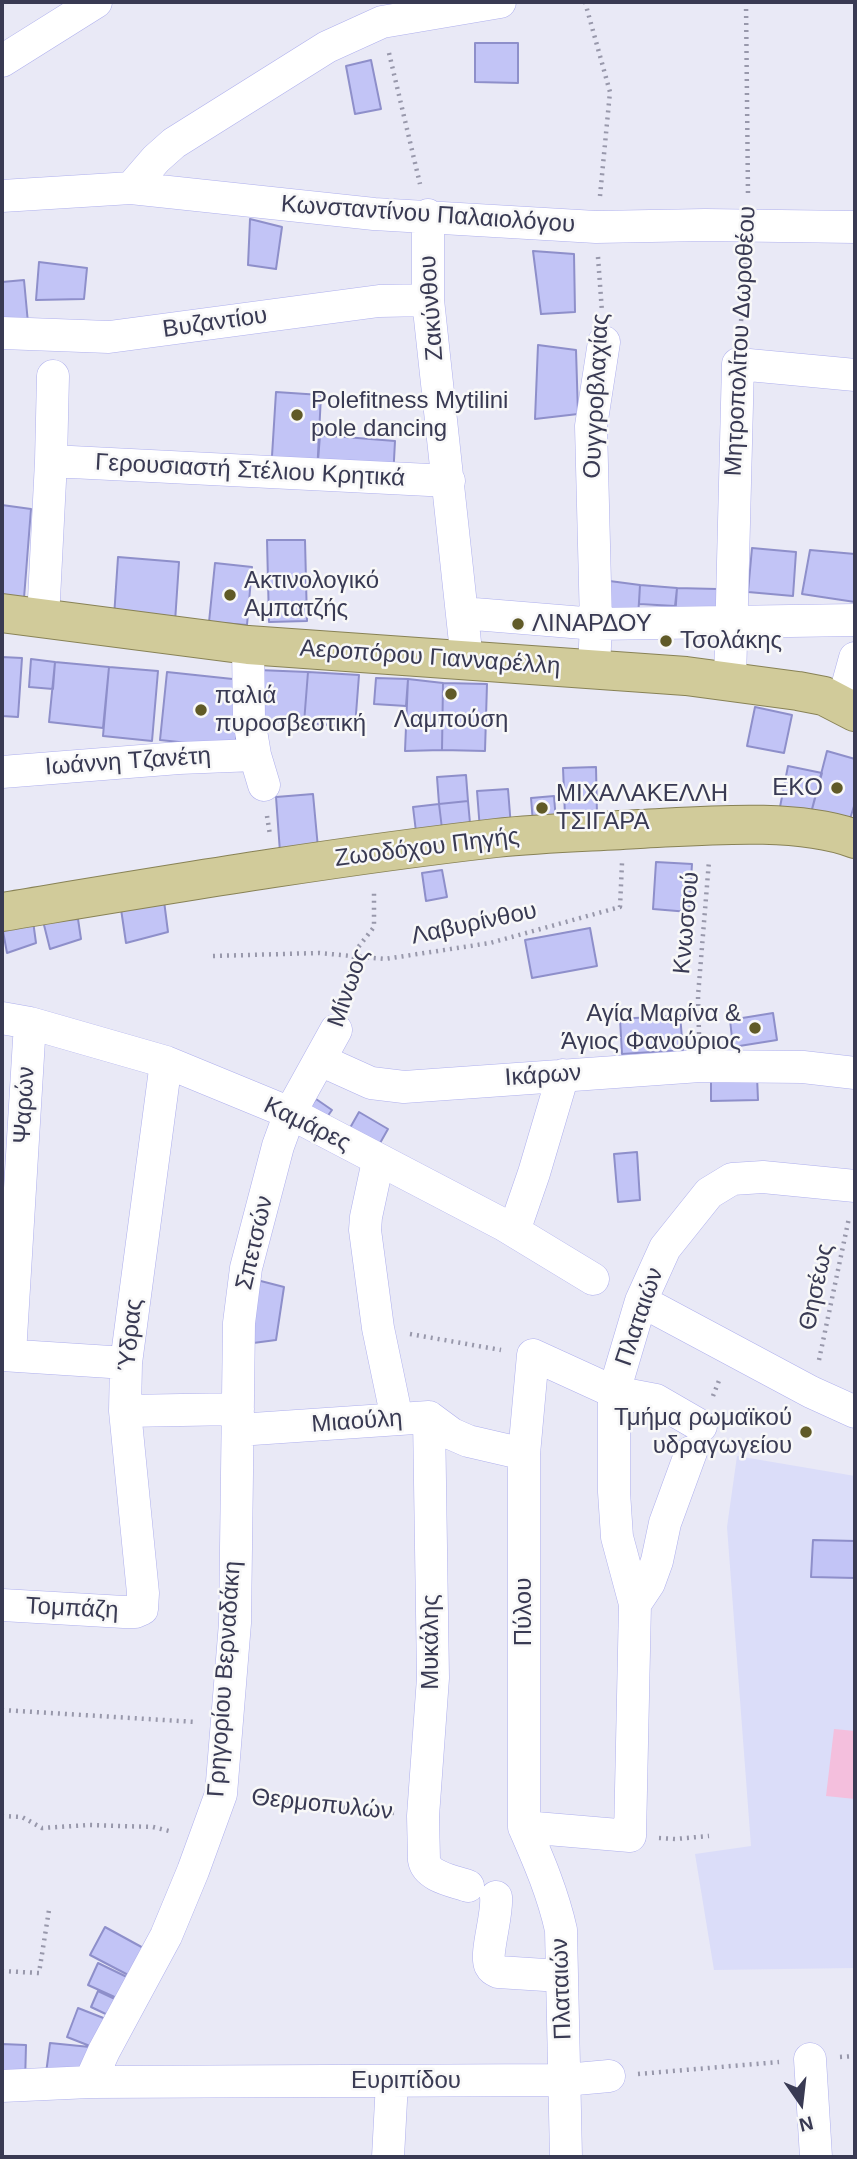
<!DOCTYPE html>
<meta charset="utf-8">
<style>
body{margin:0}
#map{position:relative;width:857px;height:2159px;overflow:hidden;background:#e9e9f6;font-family:Arial,sans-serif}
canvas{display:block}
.frame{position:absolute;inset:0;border:4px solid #393a53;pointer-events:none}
.north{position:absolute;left:766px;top:2068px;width:70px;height:70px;-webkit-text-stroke:5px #f8f8f8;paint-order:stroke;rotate:166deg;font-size:19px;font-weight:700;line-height:28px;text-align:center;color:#393a53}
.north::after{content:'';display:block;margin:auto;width:24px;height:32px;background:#393a53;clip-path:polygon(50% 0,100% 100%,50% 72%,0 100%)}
</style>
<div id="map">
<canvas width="857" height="2159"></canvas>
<div class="frame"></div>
<div class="north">N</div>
</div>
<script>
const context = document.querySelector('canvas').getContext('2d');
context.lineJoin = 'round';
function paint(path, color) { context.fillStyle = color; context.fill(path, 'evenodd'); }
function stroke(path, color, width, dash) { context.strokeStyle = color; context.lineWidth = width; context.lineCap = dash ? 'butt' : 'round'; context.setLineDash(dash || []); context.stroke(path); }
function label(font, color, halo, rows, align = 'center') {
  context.font = font + ' Arial,sans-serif'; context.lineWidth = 5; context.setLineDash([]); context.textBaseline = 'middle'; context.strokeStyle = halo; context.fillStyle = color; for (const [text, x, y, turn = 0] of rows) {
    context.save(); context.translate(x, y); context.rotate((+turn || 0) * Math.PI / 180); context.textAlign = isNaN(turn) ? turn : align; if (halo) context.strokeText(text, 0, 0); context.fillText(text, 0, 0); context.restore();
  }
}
paint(new Path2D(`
 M737 1456 855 1476V1968L714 1970 695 1854 751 1846 727 1527Z`), '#dbddf9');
paint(new Path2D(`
 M834 1729 855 1731V1799L826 1796Z`), '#f4bfdd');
const building = new Path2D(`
 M475 43H518V83L475 82Z
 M371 60 381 109 355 114 346 66Z
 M250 219 282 227 276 269 248 265Z
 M533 251 574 254 575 312 541 314Z
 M39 262 87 268 84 299 36 300Z
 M24 280 28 323 2 324V282Z
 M538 345 576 350 578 414 535 419Z
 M276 392 321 395 317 474 271 472Z
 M320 435 395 441 393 479 317 474Z
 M2 505 31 509 24 598 2 595Z
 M267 540H305L307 621 269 622Z
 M752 548 796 552 793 596 748 592Z
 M810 550 855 554V602L802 594Z
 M118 557 179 562 175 622 114 617Z
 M215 563 252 567 247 625 209 622Z
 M602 580 640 585 638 618 601 617Z
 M640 585 677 588 675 606 639 604Z
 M677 588 717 589V619L675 618Z
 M2 657 22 658 18 717 2 716Z
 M31 659 55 662 53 689 29 687Z
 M55 662 109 667 103 728 49 722Z
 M109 667 158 671 152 741 103 736Z
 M258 670 308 672 304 723 256 720Z
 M167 672 242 680 235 748 160 740Z
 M308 672 359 675 355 727 304 723Z
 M376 678 408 679 406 706 374 704Z
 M408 679 443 683 442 750 405 751Z
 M443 683 487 684 485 751 442 750Z
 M755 707 792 715 784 753 747 746Z
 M827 751 855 759V803L850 819 811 813Z
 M788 766 822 773 811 813 780 807Z
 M596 767 597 815 565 816 563 768Z
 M466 775 468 801 439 804 437 777Z
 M508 789 511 827 480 830 477 791Z
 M313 794 318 848 280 852 276 797Z
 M554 796 556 821 533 823 531 798Z
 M468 801 471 834 443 837 439 804Z
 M439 804 443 837 417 840 413 807Z
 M656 862 692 864 689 912 653 909Z
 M442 870 447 897 426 901 422 873Z
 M164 901 168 932 126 943 121 909Z
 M78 919 81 939 50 949 43 921Z
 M33 921 36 943 7 953 2 926Z
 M590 928 597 966 532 978 525 940Z
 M773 1013 777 1040 733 1047 730 1020Z
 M680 1015 683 1050 622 1054 620 1019Z
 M757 1076 758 1100 711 1101V1078Z
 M316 1099 332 1110 322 1124 305 1114Z
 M359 1112 388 1129 375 1152 346 1135Z
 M637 1152 640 1200 618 1202 614 1154Z
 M253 1279 284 1287 276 1340 238 1345Z
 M813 1540 855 1541V1578L811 1577Z
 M105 1927 147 1950 132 1977 90 1955Z
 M98 1963 129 1978 119 1999 88 1985Z
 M98 1991 117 2000 110 2016 91 2007Z
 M78 2008 106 2019 95 2048 67 2037Z
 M50 2043 90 2047 79 2078 45 2081Z
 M2 2044 26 2045 25 2084 2 2083Z`);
paint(building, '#c2c4f6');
stroke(building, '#8e8fca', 2);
const minor = new Path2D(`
 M2 61 96 2
 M131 188 156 159 174 143 327 47 382 22 500 2
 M2 196 131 188 374 214 596 227 705 225 855 227
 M428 215V300L467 661
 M2 333 109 337 379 301 428 300
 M51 461 449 481
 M462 613 596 624 855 620
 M43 619 51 461 53 376
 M248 645 249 719 255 755 264 785
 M594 668 596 624 591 426 604 342
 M730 681 738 364 855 375
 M842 705 855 658
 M2 772 179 758 255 755
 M2 1018 30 1023 166 1062 290 1113 504 1225 593 1279
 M320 1060 371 1083 404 1087 700 1066 803 1067 855 1073
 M378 1161 366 1217 365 1230 378 1328 397 1419
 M514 1231 534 1173 563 1075
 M641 1301 811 1392 855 1412
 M10 1354 30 1023
 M2 1355 126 1363
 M125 1411 238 1409
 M429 1417 433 1678 423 1816 424 1860C427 1877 454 1881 468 1886
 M238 1430 429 1417 452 1434 468 1441 524 1454V1827C539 1861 553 1894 561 1930L566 2157
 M524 1454 533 1355 614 1392 656 1400 701 1426
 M635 1604 649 1583 657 1561 665 1523 691 1452
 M2 1605 124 1612H135L142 1609 143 1593 125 1411 126 1363 166 1062
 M524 1827 630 1836 635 1604 617 1537 614 1492V1392L641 1301 665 1248 709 1193 732 1179 763 1177 855 1186
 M496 1897C498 1914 485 1953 490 1965 492 1969 494 1970 498 1972L561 1976
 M810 2059 816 2157
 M90 2082 104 2051 166 1936 193 1871 221 1794 235 1623 239 1323 246 1268 278 1146 290 1113 336 1030
 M2 2086 90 2082 565 2080 609 2076
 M388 2157 392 2082`);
const major = new Path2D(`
 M2 613 248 645 686 676 798 691 824 696 855 712
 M2 912C166 885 330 857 496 838 543 833 591 832 639 829 702 826 796 817 855 839`);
stroke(minor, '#aeafed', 33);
stroke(major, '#888255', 40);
stroke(new Path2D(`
 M585 2 610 92 600 196
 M746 2 748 195
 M389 53 420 184
 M598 257 602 312
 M740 335 746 256
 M267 816 270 835
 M213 956 319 953 385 959 490 943 620 907 622 863
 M343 1000 356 950 374 927V890
 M699 1034 698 996 709 861
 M410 1334 501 1350
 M819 1360 849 1218
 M713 1396 720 1378
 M2 1710 196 1722
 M253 1798 394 1813
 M2 1816 22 1817 42 1828 89 1825 153 1827 173 1832
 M659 1838 675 1839 709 1836
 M2 1971 39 1973 49 1910
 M840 2057 855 2056
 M638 2074 779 2062`), '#9898ab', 4.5, [2, 5]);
stroke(minor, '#fff', 32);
stroke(major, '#d1cb9a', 38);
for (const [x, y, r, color] of [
 [297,415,7,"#605a27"],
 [230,595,7,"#605a27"],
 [518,624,7,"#605a27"],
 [666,641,7,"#605a27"],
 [451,694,7,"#605a27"],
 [201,710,7,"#605a27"],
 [837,788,7,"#605a27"],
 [542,808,7,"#605a27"],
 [755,1028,7,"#605a27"],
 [806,1432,7,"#605a27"]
]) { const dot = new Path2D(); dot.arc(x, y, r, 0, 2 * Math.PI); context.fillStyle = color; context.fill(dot); stroke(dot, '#f8f8f8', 2.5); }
label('24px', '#393a53', '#f8f8f8', [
 ["Κωνσταντίνου Παλαιολόγου",428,215,4],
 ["Ζακύνθου",432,308,-94],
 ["Βυζαντίου",215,323,-8],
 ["Μητροπολίτου Δωροθέου",741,341,-87],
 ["Ουγγροβλαχίας",597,396,-87],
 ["Γερουσιαστή Στέλιου Κρητικά",250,471,3],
 ["Αεροπόρου Γιανναρέλλη",430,658,4],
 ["Ιωάννη Τζανέτη",128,762,-4],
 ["Ζωοδόχου Πηγής",427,848,-7],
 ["Κνωσσού",687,923,-85],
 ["Λαβυρίνθου",474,924,-12],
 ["Μίνωος",349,988,-71],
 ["Ικάρων",543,1076,-4],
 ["Ψαρών",25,1105,-87],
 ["Καμάρες",307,1125,26],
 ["Σπετσών",255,1243,-77],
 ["Θησέως",817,1287,-78],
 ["Πλαταιών",640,1317,-71],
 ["Ύδρας",131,1335,-84],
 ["Μιαούλη",357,1422,-4],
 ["Τομπάζη",72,1609,3],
 ["Πύλου",524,1612,-90],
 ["Μυκάλης",431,1642,-90],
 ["Γρηγορίου Βερναδάκη",225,1679,-86],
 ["Θερμοπυλών",322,1805,6],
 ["Πλαταιών",562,1989,-92],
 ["Ευριπίδου",406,2081]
]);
label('24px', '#393a53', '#f8f8f8', [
 ["Polefitness Mytilini",311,401],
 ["pole dancing",311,429],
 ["Ακτινολογικό",244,581],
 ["Αμπατζής",244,609],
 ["ΛΙΝΑΡΔΟΥ",532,624],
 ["Τσολάκης",680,641],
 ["παλιά",215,696],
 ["πυροσβεστική",215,724],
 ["Λαμπούση",451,720,"center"],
 ["EKO",823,788,"right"],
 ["ΜΙΧΑΛΑΚΕΛΛΗ",556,794],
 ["ΤΣΙΓΑΡΑ",556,822],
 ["Αγία Μαρίνα &",741,1014,"right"],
 ["Άγιος Φανούριος",741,1042,"right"],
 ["Τμήμα ρωμαϊκού",792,1418,"right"],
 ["υδραγωγείου",792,1446,"right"]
], 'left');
</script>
